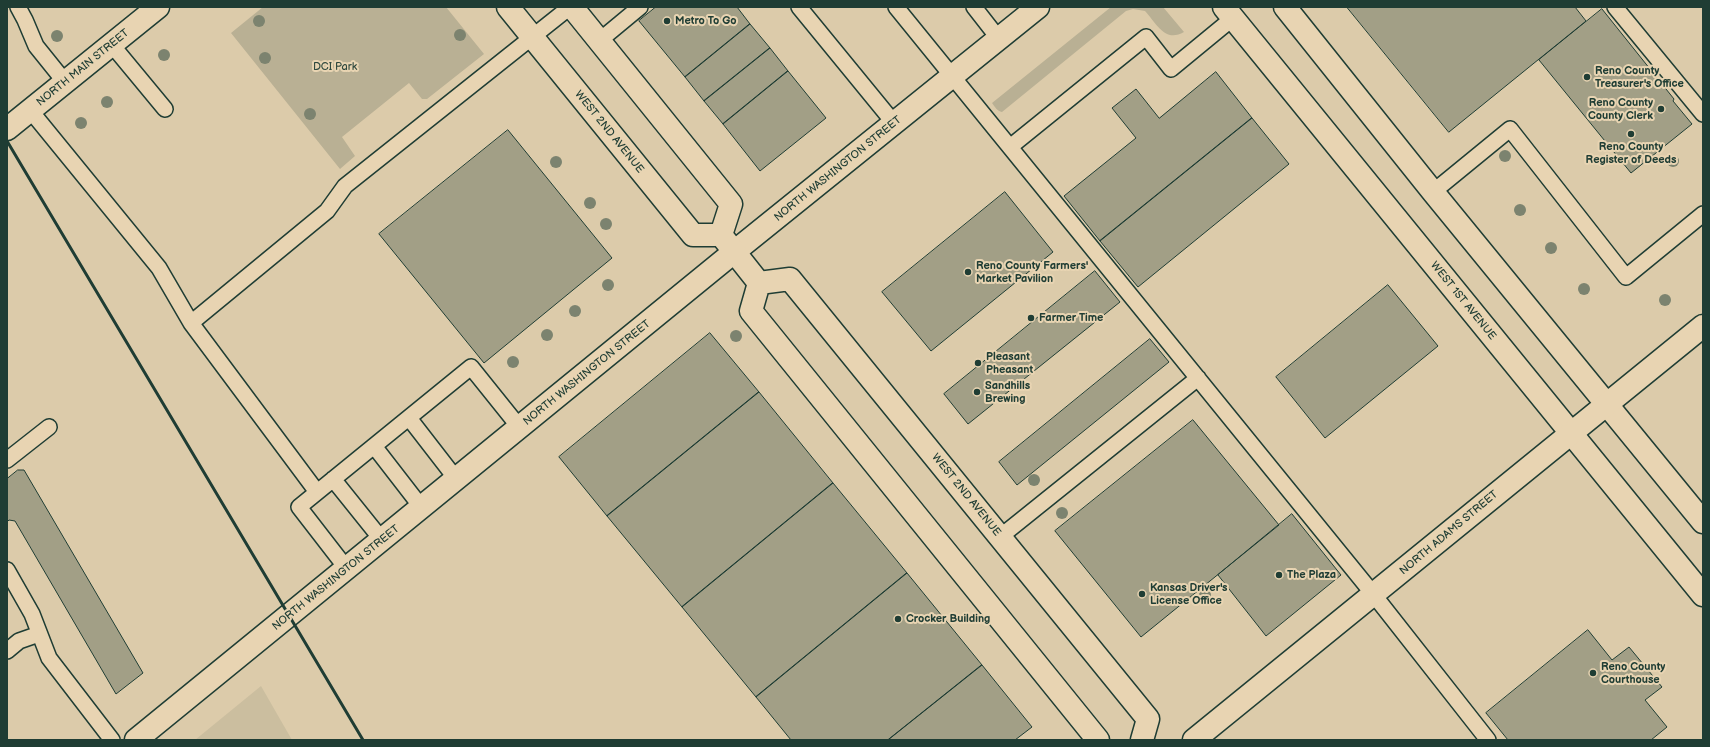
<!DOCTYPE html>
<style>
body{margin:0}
#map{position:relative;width:1710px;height:747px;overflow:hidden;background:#dccbaa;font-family:"Balsamiq Sans",sans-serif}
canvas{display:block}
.frame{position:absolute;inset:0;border:8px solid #1f3d34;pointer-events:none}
</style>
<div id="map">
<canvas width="1710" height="747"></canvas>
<div class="frame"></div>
</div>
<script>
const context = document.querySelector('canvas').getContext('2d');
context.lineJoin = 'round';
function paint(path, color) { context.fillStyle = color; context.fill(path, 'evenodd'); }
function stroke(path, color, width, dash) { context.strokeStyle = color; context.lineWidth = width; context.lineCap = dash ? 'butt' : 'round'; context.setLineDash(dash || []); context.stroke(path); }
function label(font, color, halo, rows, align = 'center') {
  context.font = font + ' "Balsamiq Sans",sans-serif'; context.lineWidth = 4; context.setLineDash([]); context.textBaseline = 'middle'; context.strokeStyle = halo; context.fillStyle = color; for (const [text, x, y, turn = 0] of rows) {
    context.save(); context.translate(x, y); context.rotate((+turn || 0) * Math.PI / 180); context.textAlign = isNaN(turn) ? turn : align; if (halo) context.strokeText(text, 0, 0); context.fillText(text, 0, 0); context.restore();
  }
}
paint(new Path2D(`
 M261 686 292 740H195Z`), '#cbbe9f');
paint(new Path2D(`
 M263 7H446L484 54 427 99H422L409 83 342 137 355 156 340 169 231 33Z
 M1111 7H1163L1184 32C1165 43 1157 24 1145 11L1133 9 1126 11 1002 112C997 111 995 107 992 103Z`), '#b9b094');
const building = new Path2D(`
 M656 7H737L750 24 685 77 639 21Z
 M1347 7H1575L1586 21 1449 132Z
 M1602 9 1674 99 1673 101 1692 124 1631 173 1539 60Z
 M750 24 770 48 704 101 685 77Z
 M770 48 788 71 723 124 704 101Z
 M788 71 826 118 760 171 723 124Z
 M1216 72 1252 118 1100 241 1064 196 1136 138 1112 108 1136 89 1159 118Z
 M1252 118 1289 164 1138 287 1100 241Z
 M508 130 612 258 484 363 379 234Z
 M1005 192 1053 252 931 351 882 292Z
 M1095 271 1120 302 968 424 944 394Z
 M1388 285 1438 346 1325 438 1276 377Z
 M710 333 759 392 607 516 559 457Z
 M1150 339 1169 362 1017 485 999 462Z
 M759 392 833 483 682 607 607 516Z
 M1193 420 1279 525 1141 637 1055 531Z
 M18 470H24L143 673 116 694 15 521 9 520 7 522V479Z
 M833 483 907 573 756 697 682 607Z
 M1292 514 1341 575 1266 636 1218 575Z
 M907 573 982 665 888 740H791L756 697Z
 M1588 630 1612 660 1629 647 1662 687 1645 700 1667 727 1651 740H1508L1486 713Z
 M982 665 1032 727 1015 740H888Z`);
paint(building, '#a29f86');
stroke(building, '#1f3d34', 1);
const service = new Path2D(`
 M18 7 25 20 36 46 65 82
 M799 7 894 123
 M896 7 1374 595 1488 740
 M974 7 999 39
 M1615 7 1703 114
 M599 41 640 7
 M112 45 165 109
 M30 110 159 268 191 323 317 492
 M1010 147 1146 37 1171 69 1233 18
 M1433 192 1510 129 1626 277 1703 214
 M191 323 327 211 345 186 570 7
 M409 418 457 480
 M374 446 422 508
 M7 460 49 427
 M333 479 382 540
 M1000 537 1198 378
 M347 569 299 507 471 367 520 428
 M7 570 32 614 49 658 112 740
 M7 651 19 641 39 634`);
const minor = new Path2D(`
 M1224 7 1703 595
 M1285 7 1433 192 1703 522
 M136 740 734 252 1038 7`);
const tertiary = new Path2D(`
 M508 7 693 235H721
 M572 7 731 204 721 235
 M721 235 759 283
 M759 283 790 279 1148 719 1142 740
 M759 283 751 311 1098 740
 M1194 740 1703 326`);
const secondary = new Path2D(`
 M7 129 158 7`);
stroke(service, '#1f3d34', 18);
stroke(minor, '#1f3d34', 25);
stroke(tertiary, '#1f3d34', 25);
stroke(secondary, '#1f3d34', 25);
stroke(service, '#e8d4b2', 15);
stroke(minor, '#e8d4b2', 22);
stroke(tertiary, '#e8d4b2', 22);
stroke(secondary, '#e8d4b2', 22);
stroke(new Path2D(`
 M7 141 363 740`), '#1f3d34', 3);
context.fillStyle = '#7c836f';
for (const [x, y] of [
 [259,21],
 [460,35],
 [57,36],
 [164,55],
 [265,58],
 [107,102],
 [310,114],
 [81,123],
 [1505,156],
 [1673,161],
 [556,162],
 [590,203],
 [1520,210],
 [606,224],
 [1551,248],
 [608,285],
 [1584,289],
 [1665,300],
 [575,311],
 [547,335],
 [736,336],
 [513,362],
 [1034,480],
 [1062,513],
 [1205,595]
]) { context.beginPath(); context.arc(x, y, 6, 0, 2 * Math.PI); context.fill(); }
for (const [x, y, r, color] of [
 [667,21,4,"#1f3d34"],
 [1587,77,4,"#1f3d34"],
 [1661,109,4,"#1f3d34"],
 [1631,134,4,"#1f3d34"],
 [968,272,4,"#1f3d34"],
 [1031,318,4,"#1f3d34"],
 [978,363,4,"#1f3d34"],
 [977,392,4,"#1f3d34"],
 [1279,575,4,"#1f3d34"],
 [1142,594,4,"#1f3d34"],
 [898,619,4,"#1f3d34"],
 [1593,673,4,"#1f3d34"]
]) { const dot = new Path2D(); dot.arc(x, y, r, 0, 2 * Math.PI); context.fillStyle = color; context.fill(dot); stroke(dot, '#e8d4b2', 1.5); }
label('bold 11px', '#1f3d34', '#e8d4b2', [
 ["Metro To Go",675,21],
 ["Reno County",1595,71],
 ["Treasurer's Office",1595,84],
 ["Reno County",1653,103,"right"],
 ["County Clerk",1653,116,"right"],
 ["Reno County",1631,147,"center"],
 ["Register of Deeds",1631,160,"center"],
 ["Reno County Farmers'",976,266],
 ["Market Pavilion",976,279],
 ["Farmer Time",1039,318],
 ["Pleasant",986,357],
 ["Pheasant",986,370],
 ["Sandhills",985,386],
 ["Brewing",985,399],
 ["The Plaza",1287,575],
 ["Kansas Driver's",1150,588],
 ["License Office",1150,601],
 ["Crocker Building",906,619],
 ["Reno County",1601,667],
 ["Courthouse",1601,680]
], 'left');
label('11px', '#2e483e', '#e8d4b2', [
 ["DCI Park",335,67]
]);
label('11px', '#1f3d34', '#e8d4b2', [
 ["NORTH MAIN STREET",83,68,-39],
 ["WEST 2ND AVENUE",609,132,51],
 ["NORTH WASHINGTON STREET",838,169,-39],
 ["WEST 1ST AVENUE",1463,301,51],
 ["NORTH WASHINGTON STREET",587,373,-39],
 ["WEST 2ND AVENUE",966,495,51],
 ["NORTH ADAMS STREET",1449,533,-40],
 ["NORTH WASHINGTON STREET",336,578,-39]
]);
</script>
